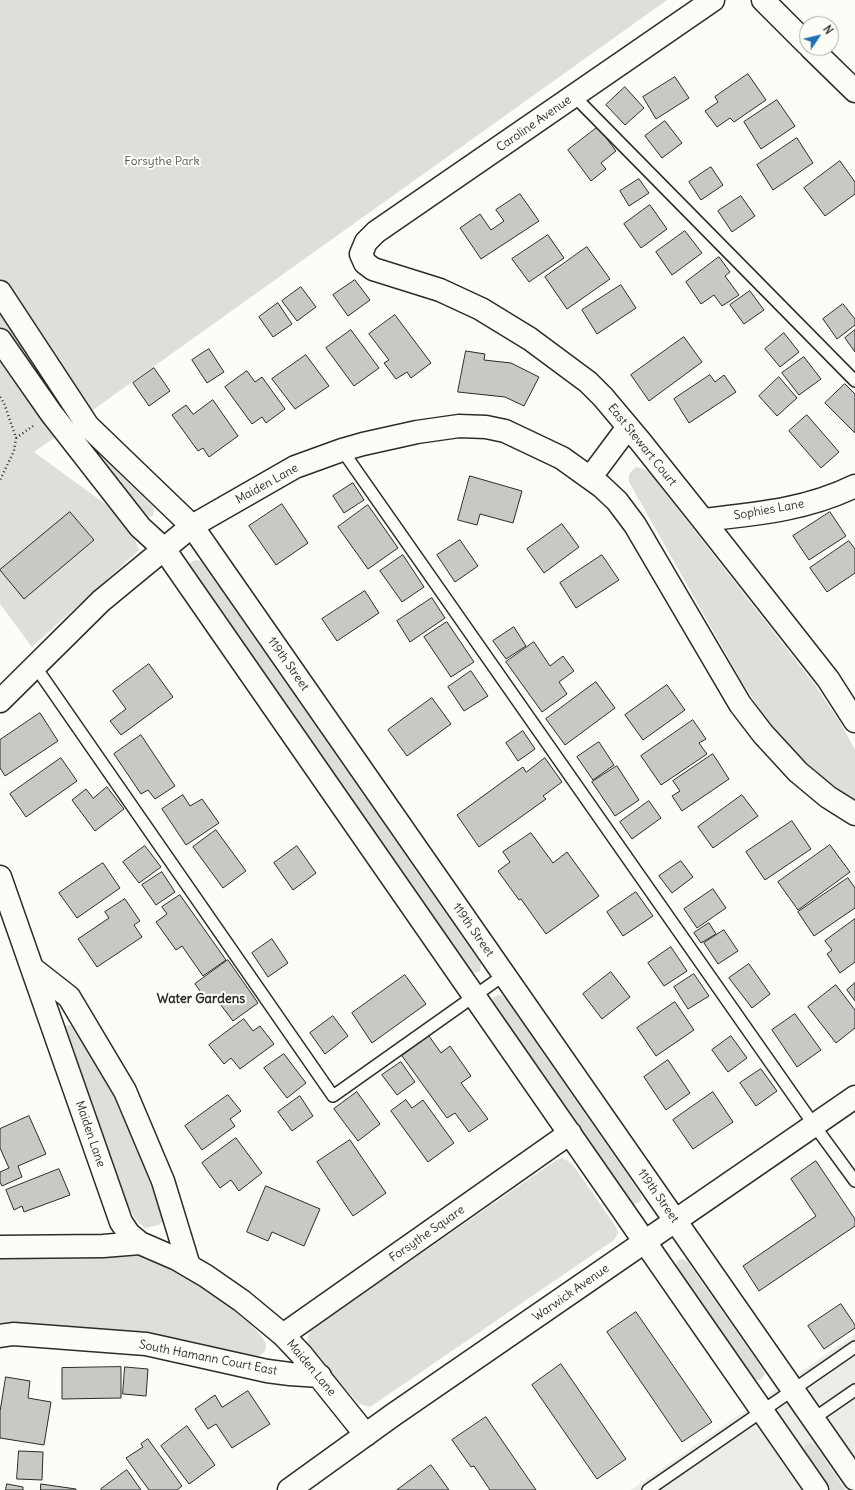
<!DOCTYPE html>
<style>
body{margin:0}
#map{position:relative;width:855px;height:1490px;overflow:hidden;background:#fdfcf7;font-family:Delius,sans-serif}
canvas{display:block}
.north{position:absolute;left:799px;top:16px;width:40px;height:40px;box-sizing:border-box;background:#fdfcf7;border:1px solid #a9a8a5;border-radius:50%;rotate:55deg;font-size:11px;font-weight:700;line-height:16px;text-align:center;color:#2b2b2b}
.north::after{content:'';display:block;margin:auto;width:14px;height:18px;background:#1f6fb2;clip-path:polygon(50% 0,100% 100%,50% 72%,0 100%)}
</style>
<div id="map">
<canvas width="855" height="1490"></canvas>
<div class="north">N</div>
</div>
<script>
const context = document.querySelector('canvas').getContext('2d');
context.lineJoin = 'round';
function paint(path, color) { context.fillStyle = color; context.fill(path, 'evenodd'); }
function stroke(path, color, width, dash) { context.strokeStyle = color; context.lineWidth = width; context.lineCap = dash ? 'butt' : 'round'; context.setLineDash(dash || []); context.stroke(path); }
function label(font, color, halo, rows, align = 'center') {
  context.font = font + ' Delius,sans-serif'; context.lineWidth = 4; context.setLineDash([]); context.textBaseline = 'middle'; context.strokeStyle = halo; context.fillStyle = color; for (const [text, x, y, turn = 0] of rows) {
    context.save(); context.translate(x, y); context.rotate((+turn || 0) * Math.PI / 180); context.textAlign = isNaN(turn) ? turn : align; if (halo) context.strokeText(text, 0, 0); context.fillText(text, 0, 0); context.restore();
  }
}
paint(new Path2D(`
 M855 1334V1490H631Z`), '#edece8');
paint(new Path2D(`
 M0 0H667L34 452 112 509 131 530 139 550 32 647 0 604Z
 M101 456 154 508 153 516 148 517 143 516 99 458Z
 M636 467 641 468 648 471 815 685 841 724 855 750V801L822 777 792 749 765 717 742 682 629 482C628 475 630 472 636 467Z
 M196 560 201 561 481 964 480 971 476 973 469 970 189 567 191 562Z
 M501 995 505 998 640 1193 642 1198 640 1202 633 1204 630 1202 493 1006 492 1000 495 996Z
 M70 1025 79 1032 118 1095 162 1203 165 1219 159 1225 145 1228 136 1220 127 1204 90 1116 65 1026Z
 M562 1158 568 1161 573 1165 616 1227 618 1233 614 1240 370 1407 363 1405 357 1402 311 1350C307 1341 306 1337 312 1329L555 1161Z
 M127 1254C143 1256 157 1260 172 1266 188 1273 263 1329 266 1344 267 1351 262 1355 256 1357L146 1333 14 1327 0 1328V1255Z
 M683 1259 687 1261 762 1368 765 1374 760 1380H757L752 1378 676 1268V1264L678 1260Z
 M809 1443 815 1445 845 1490H829L804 1453 805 1446Z`), '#dfdeda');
const building = new Path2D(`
 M748 74 766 100 734 122 730 118 717 127 705 111 718 102 715 97Z
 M675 77 689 98 656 119 643 97Z
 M625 87 644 108 625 125 606 105Z
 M777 100 795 126 761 149 744 122Z
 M665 121 682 143 662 158 645 136Z
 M598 127 616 151 601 163 606 169 591 181 568 150Z
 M797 138 813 163 773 190 757 165Z
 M840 161 855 182V194L825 216 804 188Z
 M711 167 723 185 701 200 689 182Z
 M639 179 649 193 629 206 620 191Z
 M520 194 539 221 481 259 460 228 480 214 491 230 504 221 496 210Z
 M741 196 755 216 732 232 718 211Z
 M650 205 667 229 641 248 624 224Z
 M685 231 702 253 672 275 656 252Z
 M548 235 564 258 529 282 512 259Z
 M587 247 610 279 567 309 545 277Z
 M719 257 730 272 725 276 739 295 722 306 714 295 701 304 686 282Z
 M355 280 370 300 348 316 333 295Z
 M621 285 636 308 597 334 582 310Z
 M301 287 316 307 297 321 282 301Z
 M750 291 764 310 744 324 730 305Z
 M278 303 292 324 273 337 259 317Z
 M843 304 855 319V325L837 339 823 319Z
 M395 315 431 363 411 378 407 372 396 379 384 363 389 360 369 334Z
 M351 330 379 368 354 386 326 348Z
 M855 330V352L845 338Z
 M784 333 799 352 780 367 765 349Z
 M684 337 702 362 649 401 631 375Z
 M209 349 224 372 207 383 192 360Z
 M466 351 485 354 484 360 511 363 539 377 524 406 505 397 458 392Z
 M306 355 329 386 295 409 272 379Z
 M804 357 821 379 799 395 782 373Z
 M154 368 170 391 149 406 133 383Z
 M247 371 255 382 262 377 285 409 266 423 262 417 252 424 225 387Z
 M710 375 715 382 724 375 736 392 689 423 674 399Z
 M779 377 797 398 777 416 759 396Z
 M845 384 855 394V433L825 403Z
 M213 400 238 436 209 457 203 448 198 451 172 415 186 405 193 414Z
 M807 415 839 452 821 468 789 431Z
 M470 476 522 491 513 523 480 514 477 525 458 520Z
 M353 483 364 500 344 513 333 496Z
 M282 504 308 543 276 565 249 526Z
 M368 505 398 548 368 569 338 527Z
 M70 512 94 540 24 599 0 570Z
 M830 512 846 536 809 560 793 536Z
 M562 524 579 547 544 573 527 549Z
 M460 540 478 566 455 582 437 555Z
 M849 541 855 549V573L827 592 810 568Z
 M403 555 424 587 402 602 380 571Z
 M602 555 619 580 576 608 560 583Z
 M365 591 379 613 337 641 322 619Z
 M432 598 445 618 410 642 397 621Z
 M447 622 474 662 451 677 424 637Z
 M514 627 526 646 506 659 493 641Z
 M534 642 550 666 563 656 574 671 559 682 567 694 542 712 506 662Z
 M149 664 173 697 121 735 110 721 126 709 113 691Z
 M471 671 488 696 464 711 448 687Z
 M596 682 615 708 565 745 546 719Z
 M667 685 685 710 643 740 625 715Z
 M432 698 451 724 407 756 388 730Z
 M40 713 58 741 5 776 0 768V740Z
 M693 720 706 739 699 743 707 754 661 785 641 756Z
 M523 731 535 749 518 761 506 743Z
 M141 735 175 786 155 799 148 790 141 794 114 754Z
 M599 742 614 765 593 780 577 757Z
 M713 754 729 779 682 811 672 796 680 791 673 781Z
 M61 758 77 781 26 817 10 794Z
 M545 758 562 782 543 796 546 799 479 847 457 815 523 767 526 772Z
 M617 766 639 800 615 816 592 782Z
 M107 787 124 809 95 831 72 800 86 789 93 798Z
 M183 795 190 806 202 799 219 823 186 845 162 809Z
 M742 795 758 816 713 848 698 827Z
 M649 801 661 818 632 839 620 822Z
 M792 821 811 849 765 880 746 852Z
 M216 830 246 871 223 888 193 847Z
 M531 833 553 863 567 852 599 896 546 934 521 899 519 900 498 871 510 862 503 852Z
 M830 845 850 872 798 910 778 882Z
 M145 846 161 867 139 883 123 862Z
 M297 846 316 873 293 890 274 863Z
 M681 861 693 877 672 893 659 876Z
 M103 863 120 888 77 918 59 893Z
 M162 872 175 892 156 905 142 885Z
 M848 878 855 888V908L814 936 798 912Z
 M713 889 726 908 697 928 684 909Z
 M636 892 653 916 623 936 607 912Z
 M180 895 226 960 203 976 182 946 176 950 156 922 167 914 162 907Z
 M125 899 140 921 134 925 142 937 97 967 78 939 109 918 105 912Z
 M855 919V962L840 973 827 954 832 950 825 941Z
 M709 923 716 934 701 943 694 933Z
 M724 930 738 951 718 964 704 943Z
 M272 939 288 963 268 977 252 953Z
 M671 947 687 971 664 986 648 963Z
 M228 960 258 1003 233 1021 214 996 207 1001 195 984Z
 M749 964 770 994 752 1008 729 978Z
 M611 972 630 997 602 1019 583 994Z
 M694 974 709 996 688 1009 674 987Z
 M405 975 426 1004 372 1043 352 1013Z
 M855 983V1001L847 990Z
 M836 985 855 1010V1028L836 1043 808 1007Z
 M675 1002 694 1030 656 1056 637 1028Z
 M795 1014 821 1050 797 1067 772 1030Z
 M333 1016 348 1036 325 1054 310 1033Z
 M244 1019 253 1031 260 1026 274 1044 240 1069 231 1058 224 1064 209 1045Z
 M429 1036 441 1053 450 1046 471 1076 461 1083 488 1119 469 1132 455 1113 447 1118 402 1056Z
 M731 1036 747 1058 728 1072 712 1050Z
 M284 1054 306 1083 287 1098 264 1068Z
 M668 1060 690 1093 666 1110 644 1077Z
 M401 1062 415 1082 397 1095 382 1075Z
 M761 1069 777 1091 756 1106 740 1083Z
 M357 1092 380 1124 358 1141 334 1109Z
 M713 1092 733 1122 693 1149 673 1120Z
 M228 1095 241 1111 230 1119 235 1126 202 1150 185 1126Z
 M300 1096 313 1116 292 1131 278 1112Z
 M406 1100 412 1108 423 1100 454 1143 428 1162 391 1111Z
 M29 1116 46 1154 18 1166 22 1177 2 1186 0 1182V1172L9 1168 0 1148V1129Z
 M236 1138 262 1173 239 1191 231 1180 220 1188 202 1163Z
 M350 1140 386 1193 353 1216 317 1162Z
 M816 1161 855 1219V1226L759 1291 743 1266 816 1216 791 1179Z
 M59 1169 70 1195 24 1212 22 1206 14 1210 6 1190Z
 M266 1186 320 1209 304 1246 272 1232 268 1241 247 1232Z
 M841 1304 855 1325V1328L824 1349 808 1326Z
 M636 1312 712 1422 682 1442 607 1332Z
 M561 1364 626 1459 597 1479 532 1385Z
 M121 1367V1398L62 1399V1368Z
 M125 1367 148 1369 146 1396 123 1394Z
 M6 1377 30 1381 28 1398 51 1402 44 1445 0 1438V1412Z
 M248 1391 270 1424 232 1448 216 1424 208 1429 195 1409 215 1395 222 1407Z
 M486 1417 536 1490H490L474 1466 471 1467 452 1440Z
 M187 1426 215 1465 189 1484 161 1446Z
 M148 1439 182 1486 177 1490H149L126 1458 143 1447 141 1444Z
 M19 1451 43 1452 42 1480 17 1479Z
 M431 1465 449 1490H397Z
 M127 1470 141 1490H101V1489Z
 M7 1484 23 1487V1490H6Z
 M41 1484 76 1489V1490H41Z`);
paint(building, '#c9c8c4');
stroke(building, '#2b2b2b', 1);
const lane = new Path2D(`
 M574 96 855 381
 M342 450 814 1125 855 1181
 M35 666 333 1096 504 975
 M813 1419 855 1390
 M648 1490 855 1347`);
const street = new Path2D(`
 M713 0 376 232 366 242 361 254 365 263 373 269 440 290 481 309 530 339 588 382 603 397 640 441 703 520 828 679 855 721
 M763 0 807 44
 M811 48 855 91
 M0 292 88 426 192 526 855 1479
 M0 340 51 413 140 527 164 549 817 1490
 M590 478 628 427
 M703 520C756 514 806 510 855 486
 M0 701 101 601 192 526 295 467 342 450 363 444 417 432 459 426 486 427 505 431 562 458 601 486 617 501 635 525 740 704 763 734 798 772 828 797 855 814
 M0 877 121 1222 129 1234 140 1243 177 1259 206 1276 242 1301 283 1335 301 1354 366 1435
 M32 968 69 997 125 1091 163 1181 189 1266
 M0 1247 103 1246 140 1243
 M283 1335 570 1133
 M0 1336 13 1334 27 1335 146 1344 267 1371 290 1374 320 1376
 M289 1490 393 1415 855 1097`);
stroke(lane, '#2b2b2b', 14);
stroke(street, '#2b2b2b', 25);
stroke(new Path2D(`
 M0 397 4 403 16 438 14 451 0 480
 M16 438 33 426`), '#2b2b2b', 2.5, [1, 3]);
stroke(lane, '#fdfcf7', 11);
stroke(street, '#fdfcf7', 22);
label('12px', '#2b2b2b', '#fdfcf7', [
 ["Caroline Avenue",534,124,-35],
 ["East Stewart Court",642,445,51],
 ["Maiden Lane",267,484,-29],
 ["Sophies Lane",769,510,-10],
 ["119th Street",288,664,55],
 ["119th Street",473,930,55],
 ["Maiden Lane",90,1134,71],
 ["119th Street",658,1196,55],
 ["Forsythe Square",427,1234,-35],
 ["Warwick Avenue",571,1293,-35],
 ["South Hamann Court East",208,1358,11],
 ["Maiden Lane",311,1368,50]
]);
label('12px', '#585857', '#fdfcf7', [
 ["Forsythe Park",162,162]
]);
label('bold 13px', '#2b2b2b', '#fdfcf7', [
 ["Water Gardens",201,999]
]);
</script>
